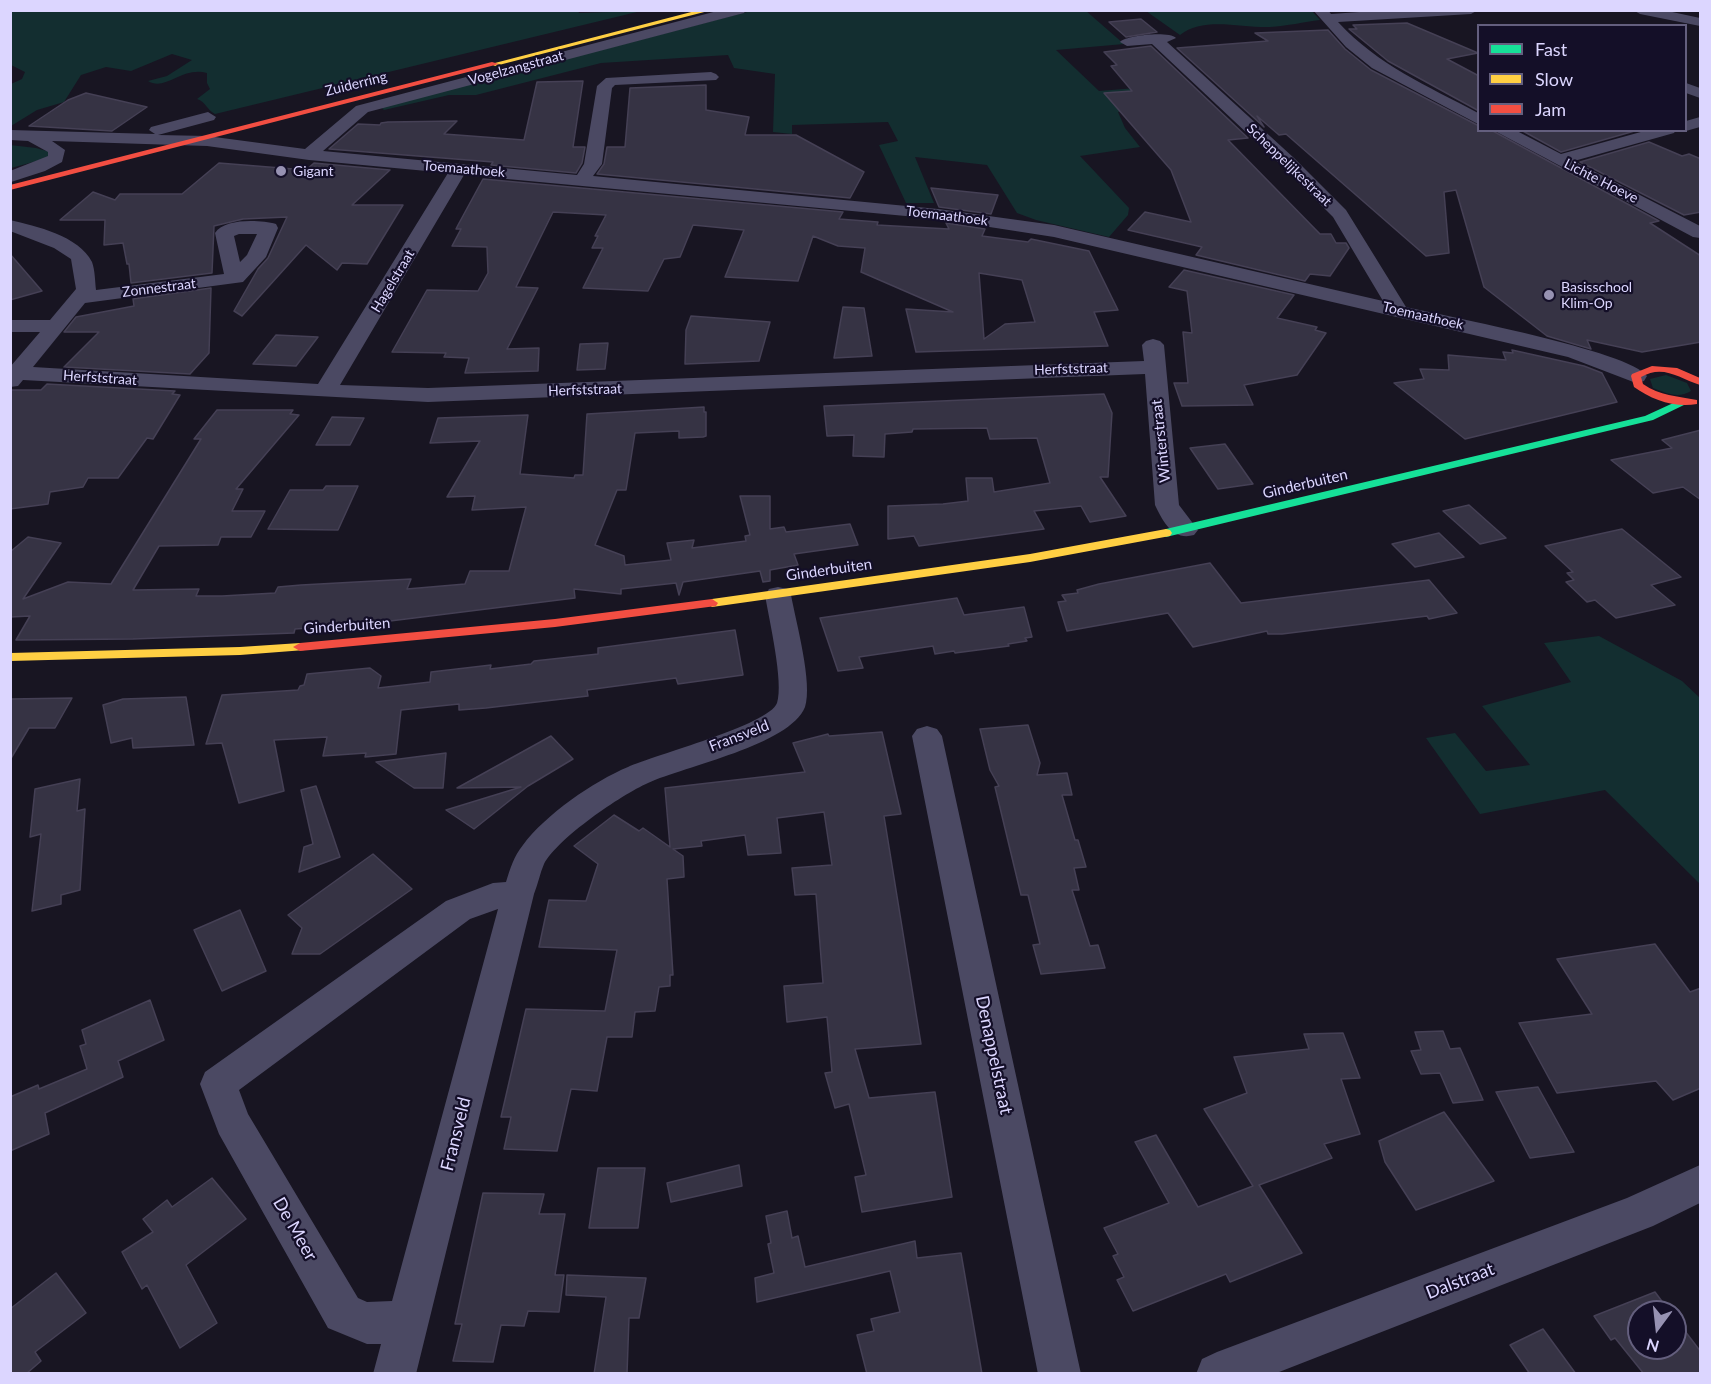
<!DOCTYPE html>
<style>
body{margin:0}
#map{position:relative;width:1711px;height:1384px;overflow:hidden;background:#181522;font-family:Lato,sans-serif}
canvas{display:block}
.frame{position:absolute;inset:0;border:12px solid #dcd6ff;pointer-events:none}
.legend{position:absolute;left:1477px;top:24px;width:210px;height:108px;box-sizing:border-box;background:#140f28;border:2px solid #645f7e;margin:0;padding:8px 10px;list-style:none;font-size:18px;color:#dcd6ff}
.legend li{display:flex;align-items:center;gap:12px;height:30px}
.legend b{width:30px;border:2px solid #645f7e}
.north{position:absolute;left:1627px;top:1300px;width:60px;height:60px;box-sizing:border-box;background:#140f28;border:2px solid #645f7e;border-radius:50%;rotate:195deg;font-size:16px;font-weight:700;line-height:24px;text-align:center;color:#dcd6ff}
.north::after{content:'';display:block;margin:auto;width:21px;height:27px;background:#9792b2;clip-path:polygon(50% 0,100% 100%,50% 72%,0 100%)}
</style>
<div id="map">
<canvas width="1711" height="1384"></canvas>
<div class="frame"></div>
<ul class="legend">
<li><b style="height:8px;background:#16e098"></b>Fast</li>
<li><b style="height:8px;background:#ffcf43"></b>Slow</li>
<li><b style="height:8px;background:#f24e42"></b>Jam</li>
</ul>
<div class="north">N</div>
</div>
<script>
const context = document.querySelector('canvas').getContext('2d');
context.lineJoin = 'round';
function paint(path, color) { context.fillStyle = color; context.fill(path, 'evenodd'); }
function stroke(path, color, width, dash) { context.strokeStyle = color; context.lineWidth = width; context.lineCap = dash ? 'butt' : 'round'; context.setLineDash(dash || []); context.stroke(path); }
function label(font, color, halo, rows, align = 'center') {
  context.font = font + ' Lato,sans-serif'; context.lineWidth = 4.5; context.setLineDash([]); context.textBaseline = 'middle'; context.strokeStyle = halo; context.fillStyle = color; for (const [text, x, y, turn = 0] of rows) {
    context.save(); context.translate(x, y); context.rotate((+turn || 0) * Math.PI / 180); context.textAlign = isNaN(turn) ? turn : align; if (halo) context.strokeText(text, 0, 0); context.fillText(text, 0, 0); context.restore();
  }
}
paint(new Path2D(`
 M1085 10 1124 44 1056 50 1099 91 1136 88 1157 108 1118 112 1125 128 1140 147 1080 156 1129 208 1128 215 1109 237 1036 220 1017 213 987 165 915 157 934 203H906L879 145 898 141 888 122 792 125V134L773 132 775 74 734 68 728 55 601 63 476 95H449L384 110 381 107 751 11Z
 M578 11 579 13 641 11 215 114C207 110 206 102 197 99L210 89 207 83V73C182 66 165 92 148 81L167 76 192 60 172 54 131 71 106 67 81 75 64 102 37 110 11 126V84L22 79 25 72 11 65V11Z
 M1146 11H1312L1320 20C1304 22 1287 26 1270 27 1241 28 1203 16 1180 35Z
 M10 145 36 148 50 152 48 158 11 168Z
 M1666 375 1687 383 1691 391C1678 399 1666 393 1653 388L1650 379Z
 M1599 636 1682 681 1700 698V884L1605 790 1480 814 1426 738 1455 733 1486 771 1530 765 1482 706 1571 682 1544 643Z`), '#132e30');
const building = new Path2D(`
 M1141 19 1157 32 1126 37 1109 22Z
 M1407 23 1478 53 1447 59 1479 76V111L1388 61 1349 29H1357L1353 25Z
 M1328 30 1345 49 1371 70 1479 126V130H1491L1659 221 1650 223 1701 256V342L1642 352 1587 340 1591 349 1547 336 1484 287 1456 190 1444 192 1449 253 1426 256 1294 141 1286 134 1279 135 1257 116 1264 127 1177 48 1268 41 1255 33Z
 M1151 46 1248 138 1228 140 1320 234H1331L1336 243H1346L1349 248 1330 276 1310 274 1305 281 1196 255 1202 247 1128 230 1145 212 1191 222 1171 170 1104 93 1132 91 1111 66 1117 65 1104 52Z
 M583 81 573 147H585L582 163 576 173 491 165 493 162 329 149 358 124 380 125 381 123 388 122 457 121 444 134 524 140 537 82Z
 M706 85V110L749 117 745 135H796L864 172 850 198 597 174 604 164 607 147H625L630 88Z
 M86 93 147 107 112 131 29 126 68 100Z
 M1521 130H1638L1561 152Z
 M1649 142 1682 156 1689 154 1701 159V212L1684 215 1580 162Z
 M219 163 306 170 314 163 390 170 352 205H403L367 264 342 263 337 270 306 245 242 316 234 311 258 269 268 258 287 217 243 219 214 226 212 273 131 283 129 264H127L123 243 104 245 105 220H60L93 192 115 200 120 194H182Z
 M483 179 843 212 839 219 878 222 877 225 949 229 946 223 985 229 982 236 1028 242 1031 239 1089 251 1118 310 1094 312 1108 346 916 352 906 309 953 312 861 272 865 248 838 246 813 236 798 281 725 277 744 230 693 225 680 257 664 259 648 291 583 288 603 248H592L598 236H595L606 215 553 212 516 287 538 288 507 349 539 348 538 371 465 373 469 358 444 357 446 353 392 352 427 290 478 291 488 273 487 247 452 246 461 229H456L458 225ZM979 273 1022 280 1035 322 1005 324 984 339Z
 M931 188 998 195 991 214 939 207Z
 M10 254 42 291 10 300Z
 M1184 270 1294 295 1277 318 1317 327 1315 330 1326 333 1297 375 1244 385 1253 405 1182 406 1174 383H1188L1183 332 1192 333 1187 291 1169 287Z
 M211 288 209 353 190 374 64 367 99 332H64L76 317 134 306 133 299Z
 M843 307 864 308 872 356 834 358Z
 M691 316 770 322 759 361 685 364 686 330Z
 M276 335 318 337 296 366 253 364Z
 M608 343 605 369 577 370 580 344Z
 M1512 350 1584 366 1602 373 1617 402 1465 439 1394 383 1424 379 1420 369 1449 370 1448 355 1506 360 1503 352 1513 353Z
 M47 384 175 391 172 394 180 395 153 439 147 438 118 478H88L83 487 50 492 48 504 10 509V390H41Z
 M1104 394 1112 413 1108 477H1100L1126 516 1090 522 1081 506 1034 511 1044 529 919 546 914 536 888 539V506L943 504 968 501 966 478H992L994 492 1050 483 1037 438 990 439 987 428 913 429 912 432 885 434 884 457 853 456 854 435 827 436 824 406Z
 M704 407V412H706V436L703 437 679 438V431L635 433 626 490H617L595 545 624 556 625 565 671 560 667 543 694 540 692 548 746 541 745 536 750 535 740 496H770V529L784 527 786 532 850 524 858 545 794 554 798 565 770 570V581L763 582 760 571 683 582 679 595 676 583 621 589V594L574 589 575 598 366 624 295 629 294 633 133 639 16 640 30 616 10 617V552L28 537 61 543 23 599 68 582 111 584 201 439H194L217 410H293L290 414 299 415 236 489H243L232 511H265L251 537H221L218 545 159 546 133 590 199 589 196 596H222L275 593 278 587 301 585 411 579 407 589 465 584 470 571H509L526 507 472 510 475 496 447 497 480 441 430 443 438 418 528 415 520 474 574 478 575 475H583L587 414Z
 M332 417 364 418 350 445H316Z
 M1701 430V500L1683 487 1653 493 1611 460 1672 448 1662 440Z
 M1225 444 1253 484 1218 489 1190 448Z
 M326 486H358L338 530 268 529 290 490H323Z
 M1469 505 1506 538 1480 544 1443 511Z
 M1622 529 1681 577 1651 585 1675 605 1616 618 1595 600 1587 602 1566 582 1574 580 1567 573 1573 572 1545 546Z
 M1439 533 1464 557 1415 567 1392 544Z
 M1210 563 1241 603 1429 580 1457 613 1429 619 1427 616 1282 634H1268L1267 631 1193 647 1168 613 1067 631 1058 602 1066 601 1062 595 1078 593 1077 590 1099 584Z
 M957 598 964 615 1024 607 1032 637 1025 638 1027 641 1008 644 1009 646 955 653 954 651 935 654 933 646 859 657 863 668 838 671 820 618Z
 M735 630 743 675 678 684 676 678 587 690 588 696 486 708 459 710V704L401 710 396 754 365 757 366 753 323 756 327 737 274 740 284 791 239 803 222 743 206 744 222 695 298 690 300 686 304 685 307 674 370 668 381 676 378 688 430 682 431 672 491 665 490 669 531 664 534 661 598 654V648Z
 M186 697 194 745 133 748 132 738 111 743 103 705 123 699Z
 M72 698 55 728H29L10 760V699Z
 M1028 725 1040 763 1037 775 1067 773 1072 795H1062L1075 840H1078L1086 867 1074 868 1079 890H1072L1090 946 1098 945 1105 968 1041 974 1033 945 1040 944 1028 895H1021L995 787 999 786 990 770 980 729Z
 M882 732 901 814 884 816 921 1044 855 1049 869 1098 935 1092 952 1197 862 1212 855 1177 866 1175 849 1104 835 1108 825 1073 832 1072 827 1017 787 1022 784 986 823 983 816 894 795 895 792 868 832 865 824 812 777 818 781 853 748 855 745 835 701 841 702 846 673 849 683 856 684 877 667 879 673 975H670V986L659 987 655 1011 635 1012 632 1037H607L597 1091 571 1089 557 1151 504 1149 511 1117H501L526 1009 605 1011 617 950 539 947 549 900 586 901 598 864 574 846 614 815 639 831 643 828 670 847 665 788 805 772 793 743 828 734 829 736Z
 M551 736 573 759 528 786 474 829 446 810 521 787 457 788Z
 M446 753 443 788H414L376 762Z
 M80 779 77 811 85 809 80 890 61 895V904L32 911 41 834 30 837 35 789Z
 M316 786 340 857 299 872 304 847 313 844 301 790Z
 M373 854 412 889 320 954H292L302 928 288 915Z
 M240 910 266 971 222 991 194 930Z
 M1655 944 1690 992 1701 988V1088L1673 1100 1656 1081 1557 1093 1519 1023 1592 1014 1557 959Z
 M150 1000 164 1040 118 1061 123 1077 45 1113 49 1134 10 1151V1097L38 1085 39 1089 87 1069 80 1046 86 1044 82 1030Z
 M1443 1031 1450 1049 1460 1048 1483 1100 1453 1103 1440 1073 1421 1074 1411 1051 1421 1050 1415 1032Z
 M1343 1033 1360 1078 1341 1079 1360 1134 1324 1144 1332 1158 1259 1185 1302 1253 1230 1282 1226 1274 1133 1311 1117 1280 1124 1277 1113 1256 1118 1254 1104 1228 1169 1203 1135 1142 1156 1135 1198 1207 1253 1186 1204 1109 1247 1093 1234 1057 1309 1049 1304 1034Z
 M1538 1087 1574 1152 1530 1158 1496 1092Z
 M1444 1112 1494 1181 1416 1210 1385 1162 1379 1141Z
 M739 1165 742 1186 671 1202 667 1183Z
 M598 1168H645L638 1228H589Z
 M212 1178 246 1219 186 1265 217 1323 180 1348 147 1285 142 1289 122 1252 153 1232 143 1219 167 1200 172 1207Z
 M483 1193 544 1194 539 1214H565L555 1275H564L559 1312 528 1311 524 1326 501 1325 493 1362 453 1361 462 1324H455Z
 M787 1211 792 1238 798 1236 805 1267 915 1241 917 1258 961 1253 982 1374H867L857 1335 874 1331 871 1319 900 1312 890 1271 757 1302 755 1278 774 1273 768 1244 771 1243 766 1216Z
 M56 1273 86 1313 35 1352 41 1361 26 1374H10V1309Z
 M567 1275 646 1278 639 1318H629L627 1374H594L606 1297 566 1295Z
 M1655 1292 1670 1312H1639V1348H1675V1318L1701 1352V1374H1644L1615 1338 1611 1340 1594 1316Z
 M1543 1329 1576 1374H1530L1510 1345Z`);
paint(building, '#363344');
stroke(building, '#454055', 1.5);
paint(new Path2D(`
 M721 10H746L744 13 368 112 323 151 577 175 584 164 597 86 606 78 711 72 716 74 719 77 716 80 615 85 612 88 602 164 593 176 938 209 1054 225 1383 301 1333 217 1282 166 1152 44 1127 46 1120 42C1127 35 1169 31 1176 38L1167 42 1294 158 1346 210 1406 307C1445 316 1630 351 1647 376L1644 381 1636 383 1568 357 1054 237 938 219 464 175 340 385 428 388 1144 361 1142 345 1146 341 1153 339 1160 341 1164 345 1179 505 1198 530 1194 535C1173 541 1163 522 1155 505L1145 374 428 402 23 380 18 386 10 387V367L40 332H10V320H50L76 289 71 259 54 248 10 231V220C36 226 79 236 92 262 95 270 95 281 96 290L224 274 215 233C225 218 260 220 276 224L278 228 266 257 243 282 85 303 33 367 318 384 448 173 309 160 207 146 52 141 65 150 62 162 45 171 11 182 10 171 48 156V152L28 141 10 140V130L155 134 149 130 151 127 208 112 216 117 214 120 158 135 207 136 305 149 356 106ZM239 234H257L247 255 240 262 234 236Z
 M1313 10H1328L1331 14 1388 10H1478L1471 14 1338 22C1379 66 1426 85 1478 113V124L1372 68 1346 47Z
 M1633 10H1663L1700 18V26L1640 14Z
 M1686 83 1700 88V98L1686 93Z
 M1700 117V127L1686 131 1684 130 1686 121Z
 M1493 130H1515L1561 154 1648 130H1676L1674 133 1574 161 1700 226V238L1693 237Z
 M778 587 787 589 791 595C796 622 813 684 805 707 790 745 685 766 648 783 621 795 558 838 544 864 540 873 538 884 534 894L416 1374H373L381 1344H367L328 1328 219 1134 200 1084 205 1072 446 901 493 883 506 882C510 869 514 856 523 845 545 815 594 781 628 767 654 755 769 725 777 703 784 683 769 619 765 595L769 589ZM498 909 392 1301 367 1302 358 1298 248 1114 239 1090 470 919Z
 M927 726 937 729 942 736 1081 1374H1038L912 736 917 729Z
 M1700 1165V1203L1653 1226 1274 1374H1196L1202 1359 1217 1352 1627 1198Z`), '#4b4963');
paint(new Path2D(`
 M1682 399 1687 402 1686 404 1653 420 1166 537 1160 533 1166 529 1645 416Z`), '#16e098');
paint(new Path2D(`
 M699 10H712L495 66 491 64Z
 M1166 529 1170 530 1172 533 1170 536 1030 562 712 607 706 603 712 599 1030 554Z
 M300 643 305 644 307 647 305 650 240 655 10 661V653L240 647Z`), '#ffcf43');
paint(new Path2D(`
 M492 62 499 64 10 190V185Z
 M1652 366 1677 368 1700 378V385C1679 378 1663 364 1641 377L1643 384C1660 396 1677 396 1697 400V404C1675 408 1652 400 1634 387L1631 376 1632 374Z
 M712 599 718 603 716 606 555 627 300 651 293 647 300 643 555 619Z`), '#f24e42');
for (const [x, y, r, color] of [
 [281,171,6,"#9792b2"],
 [1549,295,6,"#9792b2"]
]) { const dot = new Path2D(); dot.arc(x, y, r, 0, 2 * Math.PI); context.fillStyle = color; context.fill(dot); stroke(dot, '#140f28', 2); }
label('14px', '#dcd6ff', '#140f28', [
 ["Vogelzangstraat",516,68,-15],
 ["Zuiderring",356,84,-14],
 ["Scheppelijkestraat",1289,165,44],
 ["Toemaathoek",464,169,5],
 ["Lichte Hoeve",1601,181,27],
 ["Toemaathoek",947,216,7],
 ["Hagelstraat",393,281,-59],
 ["Zonnestraat",159,288,-7],
 ["Toemaathoek",1423,316,13],
 ["Herfststraat",1071,369,-2],
 ["Herfststraat",100,378,4],
 ["Herfststraat",585,390,-2]
]);
label('14px', '#dcd6ff', '#140f28', [
 ["Gigant",293,171],
 ["Basisschool",1561,287],
 ["Klim-Op",1561,303]
], 'left');
label('15px', '#dcd6ff', '#140f28', [
 ["Winterstraat",1161,441,-96],
 ["Ginderbuiten",1305,484,-13],
 ["Ginderbuiten",829,570,-8],
 ["Ginderbuiten",347,626,-4],
 ["Fransveld",739,736,-21]
]);
label('18px', '#dcd6ff', '#140f28', [
 ["Denappelstraat",994,1055,78],
 ["Fransveld",456,1134,-76],
 ["De Meer",295,1229,60],
 ["Dalstraat",1460,1281,-21]
]);
</script>
